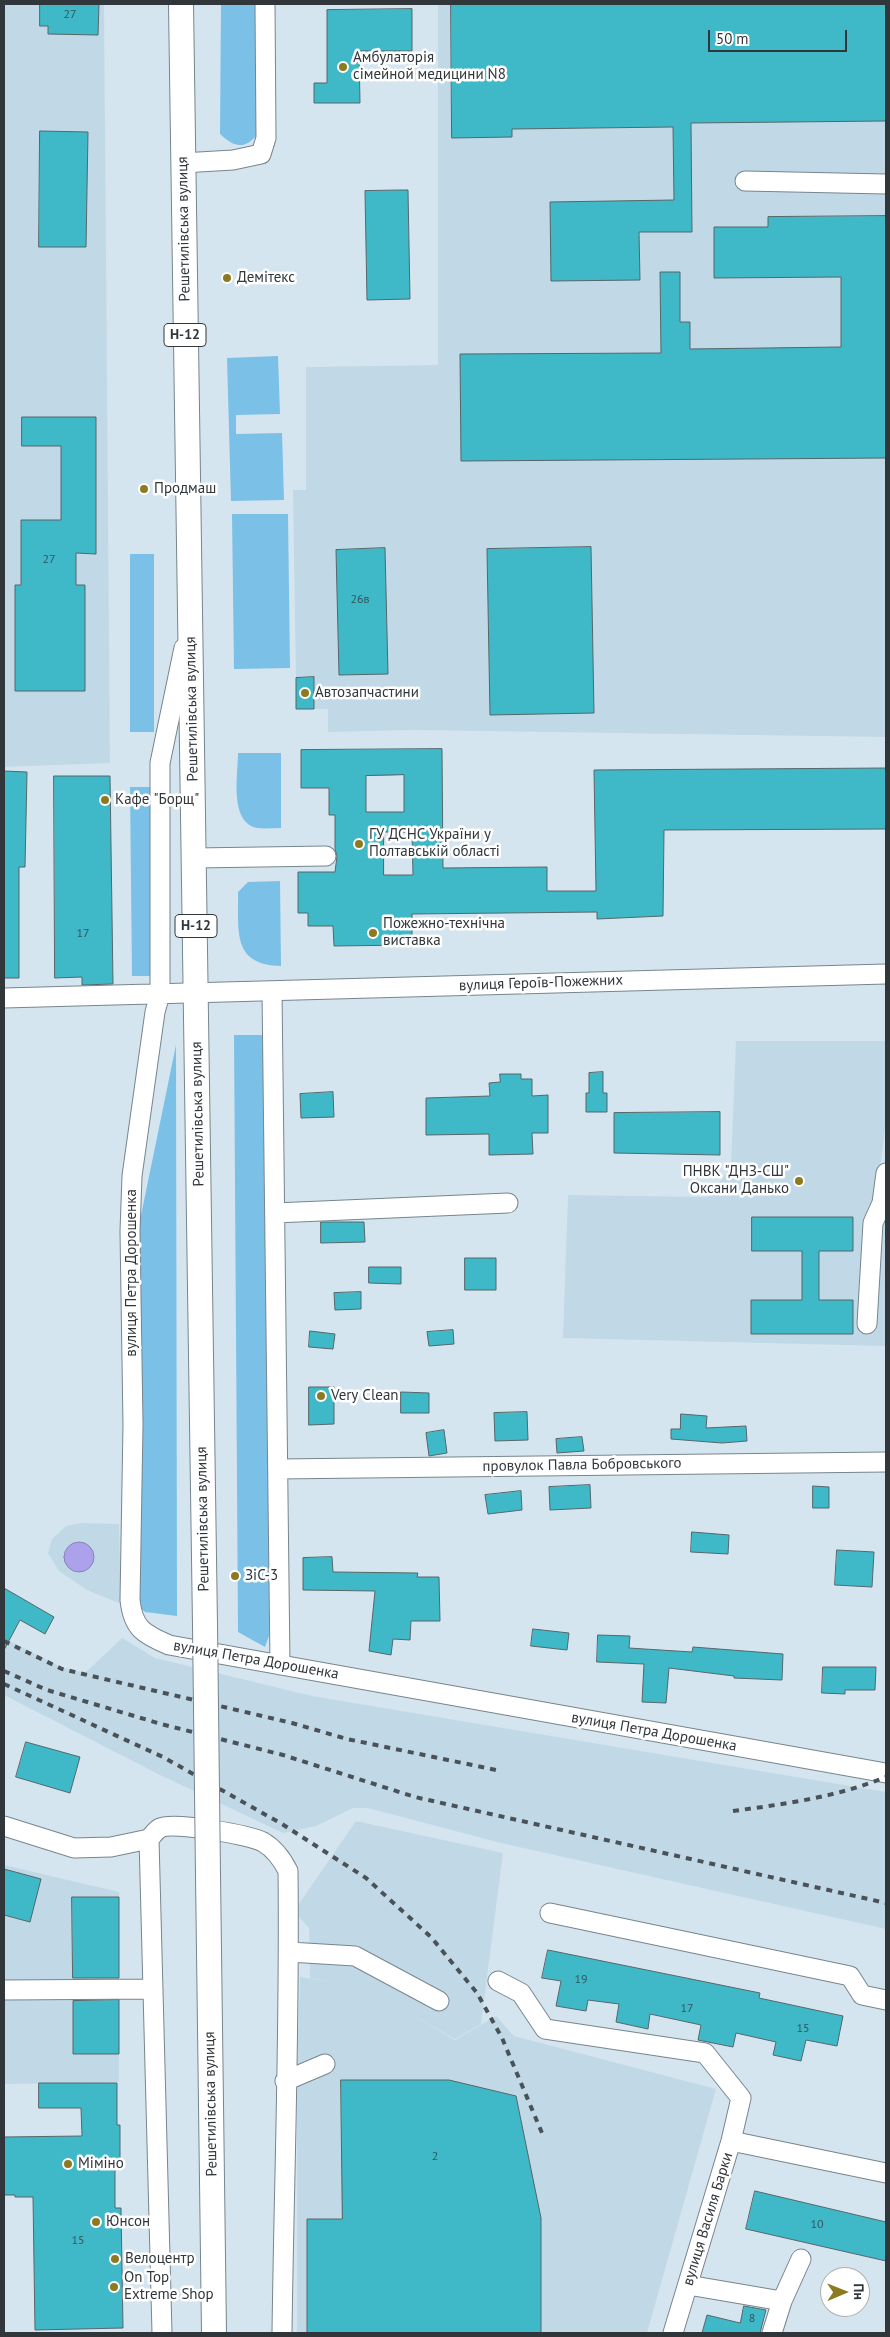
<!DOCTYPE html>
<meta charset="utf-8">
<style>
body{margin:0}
#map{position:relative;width:890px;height:2337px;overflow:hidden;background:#d5e5ef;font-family:"PT Sans",sans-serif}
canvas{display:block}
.frame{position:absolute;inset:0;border:5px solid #30363a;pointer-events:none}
.north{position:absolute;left:820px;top:2267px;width:50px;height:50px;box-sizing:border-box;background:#fff;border:1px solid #acafb0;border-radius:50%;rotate:89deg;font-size:14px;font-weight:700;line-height:20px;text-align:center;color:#30363a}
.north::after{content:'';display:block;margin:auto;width:18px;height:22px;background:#8c7a20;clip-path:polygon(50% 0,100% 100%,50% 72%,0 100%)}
.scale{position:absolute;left:708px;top:30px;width:139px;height:22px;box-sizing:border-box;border:2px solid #30363a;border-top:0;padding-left:6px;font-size:15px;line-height:18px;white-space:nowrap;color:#30363a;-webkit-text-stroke:4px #fff;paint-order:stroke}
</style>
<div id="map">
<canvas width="890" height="2337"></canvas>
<div class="frame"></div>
<div class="north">Пн</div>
<div class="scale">50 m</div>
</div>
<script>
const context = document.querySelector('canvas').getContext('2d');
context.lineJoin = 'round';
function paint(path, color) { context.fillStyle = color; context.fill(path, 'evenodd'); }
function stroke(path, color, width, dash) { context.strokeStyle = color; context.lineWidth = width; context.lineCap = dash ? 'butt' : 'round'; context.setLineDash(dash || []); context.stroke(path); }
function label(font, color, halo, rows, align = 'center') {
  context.font = font + ' "PT Sans",sans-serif'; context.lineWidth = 5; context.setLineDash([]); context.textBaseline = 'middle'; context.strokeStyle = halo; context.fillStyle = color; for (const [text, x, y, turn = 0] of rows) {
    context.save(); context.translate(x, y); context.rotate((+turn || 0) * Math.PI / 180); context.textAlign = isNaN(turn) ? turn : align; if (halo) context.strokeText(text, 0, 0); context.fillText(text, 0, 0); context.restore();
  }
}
paint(new Path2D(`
 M4 4H104L110 763 4 767Z
 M438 4H886V737L413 730 328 732V709H314V678H296L293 490H306V367L438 365Z
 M736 1041H886V1120L876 1202 886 1203V1346L563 1338 568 1195 708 1197 731 1167Z
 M82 1523 119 1524 121 1604 87 1590 59 1571 48 1553 52 1539 66 1526Z
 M4 1638 61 1667 85 1673 122 1638 155 1658 312 1696 886 1792V1929L501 1843 368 1808H353L316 1826 283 1833 160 1775 4 1695Z
 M356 1821 503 1853 481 2024 455 2039 404 2010 455 2040 496 2016 514 2036 716 2089 647 2333H297V2075L300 1977 338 1983 310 1978 309 1928 294 1911Z
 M4 1865 119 1892V2082L4 2084Z`), '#c1d9e6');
paint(new Path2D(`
 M221 4H258L257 135C244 150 234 147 220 134Z
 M278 356 280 414 236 415V434L282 433 284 500 231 501 227 358Z
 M288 514 290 668 234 669 232 514Z
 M130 554H154V732H130Z
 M238 753H281V828C273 828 264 829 257 828 229 822 238 774 238 753Z
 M130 787H152L155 976H132Z
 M280 881 281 966C231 965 239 930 238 892L248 882Z
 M234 1035H268L269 1636 265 1647 238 1632Z
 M176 1045 177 1616 145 1612 139 1606 138 1230Z`), '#7bc0e7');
const water = new Path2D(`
 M64 1557a15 15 0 1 1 30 0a15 15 0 1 1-30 0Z`);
paint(water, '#aca2ec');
stroke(water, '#8782b7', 1);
const building = new Path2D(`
 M40 4H99L98 35 48 34V26H40Z
 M451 4H886V121L691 123 692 232H639L640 280 551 281 550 202 674 200 673 127 512 129V137L452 138Z
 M412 9V51H359L360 103H314V83H327V10Z
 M40 131 88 132 86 247H39Z
 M400 190H408L410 299 367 300 365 191Z
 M886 216V458L461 461 460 354 661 353 660 272H680V322H690V349L841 347V277L714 278V227H768V217Z
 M22 417H96V554L76 553V585H85V691H15V585H21V520H61V446H22Z
 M591 547 594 713 490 715 487 549Z
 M385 548 388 674 339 675 336 550Z
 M314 677V709H296V678Z
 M442 749 443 868 547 867V891H596L594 770 886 768V829L664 830 663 916 597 919V912L412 914V945L334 946 333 926H308V913H298V872H335L337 856 335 849V815H329V788H301V750ZM404 775V812H366V776ZM384 832H412L413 875H384Z
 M4 771 27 772 25 867H19V978H4Z
 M54 776H110L113 984 82 985V977L55 978Z
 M603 1072V1093H607V1112H586V1093H589V1073Z
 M500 1074H521V1079H532V1096L548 1095V1133H532L533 1154 489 1155V1134L426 1135V1098L490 1096 489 1083 500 1082Z
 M333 1092 334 1117 301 1118 300 1094Z
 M720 1112V1155L614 1153V1113Z
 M752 1217H853V1251H819V1300H853V1334H751V1300H802V1251H752Z
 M321 1222H364L365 1242 321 1243Z
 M465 1258H496V1290H465Z
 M369 1267H401V1284L369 1283Z
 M361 1292V1309L335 1310 334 1293Z
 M453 1330 454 1344 429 1346 427 1332Z
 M310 1331 335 1334 333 1349 309 1347Z
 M309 1387H334V1424L309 1425Z
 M401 1392 429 1393V1413H401Z
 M527 1412 528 1440 495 1441 494 1413Z
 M681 1414 707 1416 706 1428 746 1426 747 1441 722 1443 671 1439V1429H680Z
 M444 1430 447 1453 429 1456 426 1433Z
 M582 1437 584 1451 557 1453 556 1439Z
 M590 1485 591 1508 550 1510 549 1487Z
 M813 1486 829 1487V1508H813Z
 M521 1491 522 1510 488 1514 485 1495Z
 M692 1532 729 1535 728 1554 691 1552Z
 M837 1550 874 1552 872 1587 835 1585Z
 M332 1557 333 1572 418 1573 417 1577H439L440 1621H411L410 1640 393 1639 391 1655 369 1651 375 1591 303 1590V1558Z
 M4 1588 54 1617 45 1634 20 1620 4 1650Z
 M533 1629 569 1633 567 1650 531 1646Z
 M598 1635 630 1636 629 1648 692 1652 693 1647 783 1654 782 1680 734 1678V1676L669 1668 666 1703 642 1702 644 1664 597 1662Z
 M823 1667H876L875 1690H845V1694L822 1693Z
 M26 1742 80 1757 70 1793 16 1777Z
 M4 1869 41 1879 30 1922 4 1915Z
 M72 1897H119V1978H73Z
 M548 1950 760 1993 759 1998 843 2016 837 2046 806 2040 801 2061 773 2055 776 2042 736 2033 733 2047 698 2040 701 2025 650 2014 648 2029 616 2022 619 2004 588 2000 586 2011 556 2006 561 1981 542 1978Z
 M119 2000V2054H73V2001Z
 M341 2080H449L516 2096 541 2218V2333H307V2219H342Z
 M39 2083H117V2125H120V2164H115V2208H121L123 2328 35 2330 33 2197H15V2195H4V2137L82 2136 81 2108H39Z
 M755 2191 886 2222V2261L746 2229Z
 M744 2306 766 2310 760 2333H702L707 2315 740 2323Z`);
paint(building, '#3fb8c7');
stroke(building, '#55676a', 1);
const minor = new Path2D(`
 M182 163 233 160 261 154 266 138 265 4
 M745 181 886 184
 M184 648 160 763V994L155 1012 132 1176 130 1231 133 1425 130 1600C133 1628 143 1634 169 1645L886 1773
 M195 858 326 856
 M272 991 280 1665
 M4 998 886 974
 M275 1213 508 1203
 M867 1324 873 1223 882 1203 886 1173
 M278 1469 886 1462
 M4 1826 74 1848 111 1847 149 1839
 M550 1913 850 1976 862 1995 886 2000
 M289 1952 355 1956 439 2001
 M498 1981 521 1993 545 2029 705 2053 741 2098 731 2141
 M4 1990 153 1989
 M285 2081 325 2064
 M688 2285 782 2301 801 2259
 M162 2333 149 1839C152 1836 156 1830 160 1828 173 1821 249 1835 263 1842 275 1849 282 1859 288 1871 290 2025 284 2179 282 2333
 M673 2333 731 2141 886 2173
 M772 2333 782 2301`);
const major = new Path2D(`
 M181 4 205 1624
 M208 1875 214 2333`);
stroke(minor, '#77858e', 21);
stroke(major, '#77858e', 26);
stroke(minor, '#fff', 19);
stroke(major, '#fff', 24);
stroke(new Path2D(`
 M4 1641 62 1669 292 1723 347 1739 501 1771
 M4 1671 47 1690 161 1724 283 1755 415 1797 886 1903
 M4 1684 163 1757 282 1824 366 1878 431 1937 477 1993 502 2038 542 2133
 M733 1811C785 1804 837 1797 886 1777`), '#4a5257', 4, [6, 6]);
const majorBridge = new Path2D(`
 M205 1624 208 1875`);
stroke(majorBridge, '#77858e', 26, []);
stroke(majorBridge, '#fff', 24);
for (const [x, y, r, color] of [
 [343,67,5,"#8c7a20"],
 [227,278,5,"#8c7a20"],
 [144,489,5,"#8c7a20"],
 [305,693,5,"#8c7a20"],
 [105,800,5,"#8c7a20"],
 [359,844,5,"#8c7a20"],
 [373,933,5,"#8c7a20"],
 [799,1181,5,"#8c7a20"],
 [321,1396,5,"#8c7a20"],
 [235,1576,5,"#8c7a20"],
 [68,2164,5,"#8c7a20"],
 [96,2222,5,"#8c7a20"],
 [115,2259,5,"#8c7a20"],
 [114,2287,5,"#8c7a20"]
]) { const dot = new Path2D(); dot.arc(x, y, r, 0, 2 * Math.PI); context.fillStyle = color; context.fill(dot); stroke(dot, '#fff', 2); }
label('12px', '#34565d', null, [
 ["27",70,15],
 ["27",49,560],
 ["26в",360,600],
 ["17",83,934],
 ["19",581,1980],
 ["17",687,2009],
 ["15",803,2029],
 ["2",435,2157],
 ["10",817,2225],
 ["15",78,2241],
 ["8",752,2319]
]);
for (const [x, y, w] of [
 [185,335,42],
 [196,926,42]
]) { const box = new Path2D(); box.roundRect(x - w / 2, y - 11.5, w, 23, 4); context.fillStyle = '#fff'; context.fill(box); stroke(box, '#30363a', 1); }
label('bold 14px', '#30363a', null, [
 ["Н-12",185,335],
 ["Н-12",196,926]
]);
label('15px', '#30363a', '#fff', [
 ["Амбулаторія",353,58],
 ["сімейной медицини N8",353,75],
 ["Демітекс",237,278],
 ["Продмаш",154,489],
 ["Автозапчастини",315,693],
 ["Кафе \"Борщ\"",115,800],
 ["ГУ ДСНС України у",369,835],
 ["Полтавській області",369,852],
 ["Пожежно-технічна",383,924],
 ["виставка",383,941],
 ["ПНВК \"ДНЗ-СШ\"",789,1172,"right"],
 ["Оксани Данько",789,1189,"right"],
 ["Very Clean",331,1396],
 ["ЗіС-3",245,1576],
 ["Міміно",78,2164],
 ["Юнсон",106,2222],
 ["Велоцентр",125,2259],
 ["On Top",124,2278],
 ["Extreme Shop",124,2295]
], 'left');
label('15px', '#30363a', '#fff', [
 ["Решетилівська вулиця",184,229,-91],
 ["Решетилівська вулиця",192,709,-91],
 ["вулиця Героїв-Пожежних",541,983,-2],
 ["Решетилівська вулиця",198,1114,-91],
 ["вулиця Петра Дорошенка",132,1273,-90],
 ["провулок Павла Бобровського",582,1465,-1],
 ["Решетилівська вулиця",203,1519,-91],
 ["вулиця Петра Дорошенка",256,1660,10],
 ["вулиця Петра Дорошенка",654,1732,10],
 ["Решетилівська вулиця",211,2104,-91],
 ["вулиця Василя Барки",708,2219,-73]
]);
</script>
